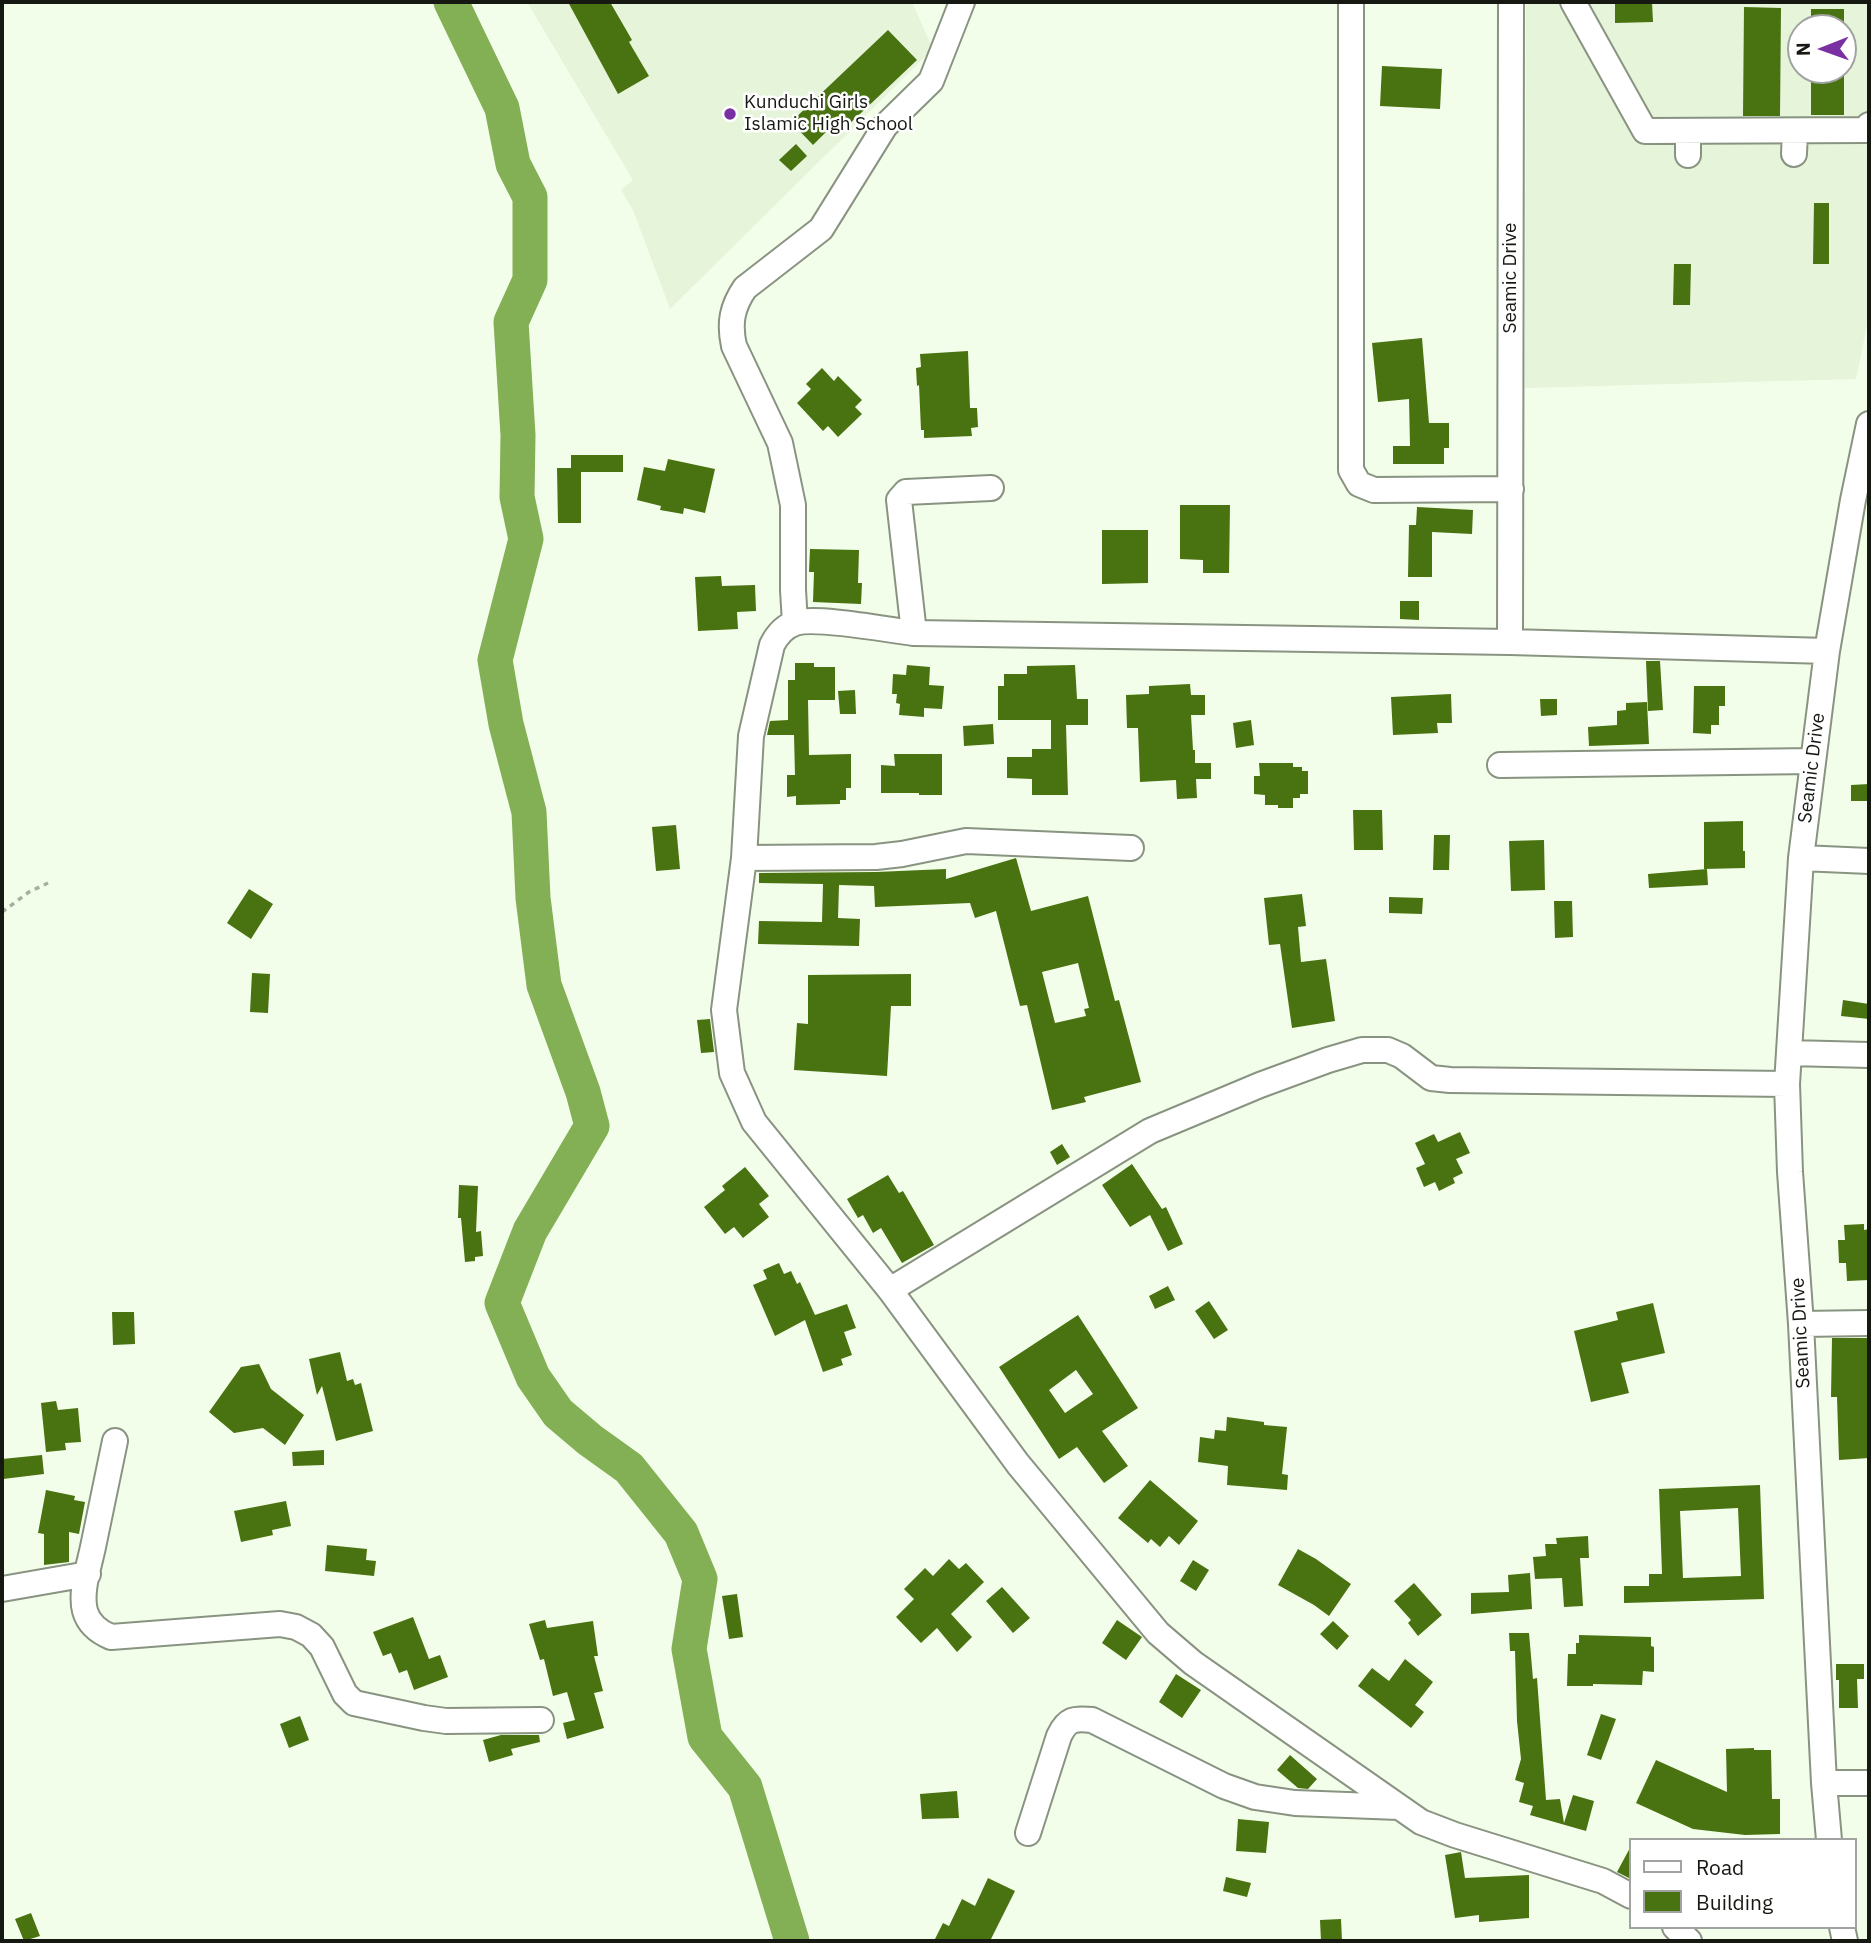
<!DOCTYPE html>
<style>
body{margin:0}
#map{position:relative;width:1871px;height:1943px;overflow:hidden;background:#f3feea;font-family:"IBM Plex Sans",sans-serif}
canvas{display:block}
.frame{position:absolute;inset:0;border:4px solid #151912;pointer-events:none}
.legend{position:absolute;left:1629px;top:1838px;width:228px;height:91px;box-sizing:border-box;background:#fff;border:2px solid #a1a3a0;margin:0;padding:9px 12px;list-style:none;font-size:21px;color:#151912}
.legend li{display:flex;align-items:center;gap:14px;height:35px}
.legend b{width:35px;border:2px solid #a1a3a0}
.north{position:absolute;left:1787px;top:14px;width:70px;height:70px;box-sizing:border-box;background:#fff;border:2px solid #a1a3a0;border-radius:50%;rotate:269deg;font-size:19px;font-weight:700;line-height:28px;text-align:center;color:#151912}
.north::after{content:'';display:block;margin:auto;width:24px;height:32px;background:#7930a2;clip-path:polygon(50% 0,100% 100%,50% 72%,0 100%)}
</style>
<div id="map">
<canvas width="1871" height="1943"></canvas>
<div class="frame"></div>
<ul class="legend">
<li><b style="height:9px;background:#fff"></b>Road</li>
<li><b style="height:19px;background:#497210"></b>Building</li>
</ul>
<div class="north">N</div>
</div>
<script>
const context = document.querySelector('canvas').getContext('2d');
context.lineJoin = 'round';
function paint(path, color) { context.fillStyle = color; context.fill(path, 'evenodd'); }
function stroke(path, color, width, dash) { context.strokeStyle = color; context.lineWidth = width; context.lineCap = dash ? 'butt' : 'round'; context.setLineDash(dash || []); context.stroke(path); }
function label(font, color, halo, rows, align = 'center') {
  context.font = font + ' "IBM Plex Sans",sans-serif'; context.lineWidth = 5; context.setLineDash([]); context.textBaseline = 'middle'; context.strokeStyle = halo; context.fillStyle = color; for (const [text, x, y, turn = 0] of rows) {
    context.save(); context.translate(x, y); context.rotate((+turn || 0) * Math.PI / 180); context.textAlign = isNaN(turn) ? turn : align; if (halo) context.strokeText(text, 0, 0); context.fillText(text, 0, 0); context.restore();
  }
}
paint(new Path2D(`
 M527 2H912L933 49 670 309 633 210 621 190 633 180Z
 M1526 2H1869V316L1856 379 1525 388ZM1801 28H1843V70H1801Z`), '#e6f4da');
stroke(new Path2D(`
 M451 2 502 108 513 164 530 197V280L511 322 518 435 517 497 526 539 495 660 506 724 529 812 533 898 544 985 583 1092 592 1126 530 1231 502 1303 533 1377 558 1413 590 1440 629 1468 681 1533 700 1579 689 1649 705 1737 745 1787 792 1941`), '#83af55', 35);
paint(new Path2D(`
 M568 2H610L632 40 629 42 649 76 618 94Z
 M1615 2H1652L1653 22 1615 23Z
 M1744 7 1781 8 1780 116H1743Z
 M1811 9H1844V28H1811Z
 M888 30 917 60 842 131 835 123 813 145 791 122Z
 M1382 66 1442 69 1440 109 1380 106Z
 M1811 70H1844V115H1811Z
 M796 144 807 156 791 171 779 160Z
 M1814 203H1829V264H1813Z
 M1674 264H1691L1690 305H1673Z
 M1422 338 1429 423H1449V448H1444V464H1393V446H1410L1409 399 1378 402 1372 343Z
 M968 351 970 408H977L978 427 971 428 972 436 924 438V430H921L919 385 917 386 916 368 921 367 920 354Z
 M822 368 834 381 838 376 862 400 855 407 862 414 838 437 828 426 823 431 797 403 811 389 806 384Z
 M571 455H623V472H581V523H558L557 468H571Z
 M668 459 715 469 705 513 684 508 683 514 660 510 661 506 637 500 644 467 665 471Z
 M1180 505H1230L1229 573H1203V560L1180 559Z
 M1417 507 1473 510 1472 534 1432 532V577H1408L1409 525H1416Z
 M1102 530H1148V583L1102 584Z
 M810 549 859 550 858 583H862L861 604 813 602 814 572H809Z
 M721 576 722 586 755 585 756 611 737 612 738 629 698 631 695 577Z
 M1400 601H1419V620L1400 619Z
 M1646 661H1660L1663 710 1648 711Z
 M795 663H814V667H835V700H808L809 755 851 754V788H846V800H840V804L796 805V796L787 797V775H795L794 735H767L770 721 788 720V680H795Z
 M907 665 930 667 929 685 944 686 942 709 924 708V717L899 715 900 704 896 703 897 694H892L893 674 906 675Z
 M1075 665 1077 699H1088V725H1066L1068 795H1032V779L1007 778V757H1032V749H1051V720H998V686H1004V674H1027V666Z
 M1190 684 1191 695H1205V715H1191L1193 750H1195V763H1211V779H1196L1197 798 1177 799 1176 780 1140 782 1138 728H1127L1126 695 1149 694V686Z
 M1694 686H1725V706H1719V725H1711V734L1693 733Z
 M855 690 856 714H840L838 691Z
 M1451 694 1452 723H1437L1438 733 1393 735 1391 697Z
 M1540 699H1557V715L1541 716Z
 M1647 702 1649 744 1589 746 1588 727 1617 725V711L1626 710V703Z
 M1251 720 1254 745 1236 748 1233 723Z
 M993 724 994 744 964 746 963 726Z
 M894 754H942V795H919V793H881V765L895 766Z
 M1259 763H1293V767H1302V771H1308V794H1300V798H1293V808H1278V805H1265V795L1254 794V776H1260Z
 M1869 784V801H1851V785Z
 M1353 810H1382L1383 850H1354Z
 M1743 821V851H1745V868L1704 869V822Z
 M676 825 680 869 656 871 652 827Z
 M1434 835H1450L1449 870H1433Z
 M1544 840 1545 890 1511 891 1509 841Z
 M1016 858 1031 911 1088 896 1115 1001 1119 1000 1141 1082 1084 1097 1086 1102 1052 1110 1027 1005 1020 1006 996 911 975 918 970 903 875 907 874 886 839 885 838 918 860 919 859 946 758 944 759 921 822 922 823 884 759 883V873L876 872 946 869V879ZM1078 963 1089 1008 1084 1009 1086 1016 1055 1023 1042 972Z
 M1707 869 1708 885 1649 888 1648 874Z
 M249 889 273 904 251 939 227 923Z
 M1302 894 1306 926 1298 927 1301 962 1326 959 1335 1021 1292 1028 1280 944 1269 945 1264 898Z
 M1389 897 1423 898 1422 914 1389 913Z
 M1554 901H1572L1573 937 1555 938Z
 M252 973 270 974 268 1013 250 1012Z
 M911 974V1006H891L887 1076 794 1070 797 1023 808 1024V975Z
 M1843 1000 1869 1004V1019L1841 1016Z
 M710 1019 714 1052 701 1053 697 1020Z
 M1460 1132 1470 1153 1456 1159 1463 1173 1453 1178 1455 1183 1439 1191 1435 1182 1424 1187 1416 1168 1425 1164 1415 1143 1434 1134 1438 1142Z
 M1062 1144 1070 1157 1057 1165 1050 1152Z
 M1132 1164 1162 1209 1156 1212 1166 1207 1183 1244 1168 1251 1150 1215 1130 1227 1102 1185Z
 M745 1167 769 1196 759 1204 769 1217 743 1238 734 1227 725 1234 704 1207 725 1190 722 1186Z
 M888 1175 899 1193 903 1191 934 1245 902 1263 881 1228 873 1233 863 1215 858 1218 847 1199Z
 M459 1185 478 1186 476 1232 481 1231 483 1256 475 1257V1261L465 1262 461 1218H458Z
 M1864 1224V1230L1869 1229V1280L1847 1281 1846 1263H1839L1838 1240H1845L1844 1225Z
 M779 1263 784 1274 791 1271 797 1284 800 1282 815 1315 847 1304 856 1328 844 1332 852 1355 841 1359 843 1365 823 1372 805 1320 775 1336 753 1285 767 1279 763 1270Z
 M1168 1286 1175 1300 1155 1309 1149 1296Z
 M1209 1301 1228 1330 1214 1339 1195 1311Z
 M1653 1303 1665 1353 1621 1363 1629 1393 1591 1402 1574 1331 1618 1320 1616 1312Z
 M112 1312H134L135 1344 113 1345Z
 M1078 1315 1138 1408 1102 1431 1128 1466 1104 1483 1077 1447 1059 1459 999 1367ZM1076 1370 1093 1394 1065 1413 1049 1390Z
 M1832 1338H1869V1458L1839 1460 1837 1397H1831Z
 M340 1352 347 1381 353 1379 355 1385 361 1383 373 1431 336 1441 322 1386 317 1395 309 1359Z
 M259 1364 271 1389 304 1415 285 1445 263 1428 234 1433 209 1412 241 1367Z
 M56 1401 58 1410 78 1408 81 1442 65 1443 66 1450 46 1452 41 1403Z
 M1227 1417 1264 1422V1425L1287 1427 1282 1474 1288 1475 1287 1490 1227 1485 1228 1466 1198 1462 1200 1437 1214 1439 1215 1430 1226 1431Z
 M324 1450V1465L293 1466 292 1452Z
 M42 1455 44 1474 3 1479 2 1459Z
 M1150 1480 1198 1521 1179 1545 1169 1536 1160 1547 1151 1539 1148 1543 1118 1518Z
 M1760 1485 1764 1599 1624 1603V1586H1649V1574H1662L1659 1489ZM1738 1508 1741 1576 1683 1578 1680 1511Z
 M46 1490 75 1496 74 1500 85 1502 79 1534 69 1532V1562L44 1565V1534L38 1533Z
 M286 1501 291 1526 272 1530 273 1535 241 1542 234 1511Z
 M1588 1536 1589 1558H1580L1583 1606 1564 1607 1562 1578 1535 1579 1533 1557 1546 1556 1545 1544H1557L1556 1538Z
 M327 1545 367 1549 366 1560 376 1561 374 1576 325 1571Z
 M1298 1549 1316 1559 1351 1584 1329 1616 1314 1605 1278 1585Z
 M949 1559 959 1569 966 1563 984 1582 951 1614 972 1637 957 1652 937 1628 921 1643 896 1617 914 1599 904 1589 925 1568 933 1576Z
 M1193 1560 1209 1570 1196 1591 1180 1581Z
 M1530 1573 1532 1609 1471 1614V1593L1509 1592 1508 1575Z
 M1414 1583 1442 1615 1418 1636 1408 1623 1411 1620 1394 1601Z
 M1002 1587 1030 1618 1013 1633 986 1601Z
 M737 1594 743 1637 729 1639 722 1596Z
 M413 1617 429 1659 440 1655 448 1677 414 1690 407 1670 399 1673 391 1653 383 1656 373 1632Z
 M545 1620 547 1628 593 1621 598 1656H594L603 1691 594 1693 604 1728 567 1739 563 1723 575 1720 567 1692 553 1696 544 1659 540 1660 529 1624Z
 M1117 1620 1142 1637 1126 1660 1102 1643Z
 M1333 1621 1349 1636 1337 1650 1320 1634Z
 M1509 1633H1529L1533 1679 1537 1678 1546 1800 1560 1799 1564 1823 1573 1795 1594 1801 1586 1831 1530 1815 1533 1806 1519 1802 1524 1783 1515 1780 1521 1759 1517 1721 1515 1651H1510Z
 M1579 1635 1651 1637V1646L1654 1647V1672L1643 1671 1642 1685 1593 1684V1686H1567L1568 1654H1576V1643H1579Z
 M1405 1659 1433 1682 1415 1705 1424 1712 1411 1728 1358 1686 1372 1668 1389 1681Z
 M1836 1664H1864V1679H1857L1858 1708H1839V1680H1836Z
 M1176 1674 1201 1690 1182 1718 1159 1702Z
 M1601 1714 1616 1719 1601 1760 1587 1755Z
 M300 1716 309 1740 289 1748 280 1724Z
 M501 1735H539L540 1742 511 1749 513 1755 489 1762 483 1740Z
 M1754 1748V1750H1771L1772 1799H1780V1834L1745 1835 1693 1829 1636 1803 1656 1760 1727 1792 1726 1749Z
 M1290 1755 1317 1779 1308 1789 1298 1788 1277 1770Z
 M957 1791 959 1818 922 1819 920 1794Z
 M1238 1819 1269 1822 1266 1853 1236 1851Z
 M1631 1846V1879L1617 1872Z
 M1461 1852 1465 1878 1529 1875V1918L1479 1922V1915L1455 1918 1445 1855Z
 M1226 1877 1251 1883 1247 1897 1223 1891Z
 M988 1878 1015 1891 990 1941H934L943 1923 949 1926 962 1899 975 1906Z
 M31 1913 40 1936 24 1941 15 1919Z
 M1341 1919 1342 1941H1321L1320 1920Z`), '#497210');
const minor = new Path2D(`
 M1351 2V470L1359 484 1374 490 1511 489
 M1511 2 1510 642 1827 651 1801 858 1787 1084 1790 1172 1801 1324 1824 1783 1829 1840
 M1573 2 1645 131 1867 130 1869 125
 M1794 154 1795 131
 M1688 155V131
 M795 623 793 590V505L780 443 734 346C729 323 732 307 745 288L821 229 885 126 931 81 962 2
 M914 633 899 500 906 492 991 488
 M1510 642 914 633C888 630 816 616 795 623 783 627 777 635 772 645L751 736 744 858 724 1010 732 1073 754 1122 890 1290 1018 1464 1158 1633 1193 1663 1421 1822 1455 1835 1603 1881 1631 1896
 M1827 651 1853 500 1869 424
 M1500 765 1813 761
 M744 858 876 857 902 854 966 841 1131 848
 M1801 858 1869 861
 M1789 1053 1869 1055
 M890 1290 1150 1131 1260 1085 1328 1060 1362 1050H1388L1402 1056 1431 1078 1450 1080 1787 1084
 M1801 1324 1869 1323
 M115 1441C108 1476 100 1512 93 1547 89 1566 80 1592 85 1611 89 1625 99 1632 111 1637L280 1624 296 1627 311 1635 322 1647 345 1694 354 1703 424 1718 446 1721 541 1720
 M2 1589 88 1574
 M1824 1783H1869
 M1028 1833 1059 1736C1067 1719 1074 1718 1092 1720L1224 1786 1255 1797 1295 1803 1399 1807
 M1675 1927 1689 1941
 M1842 1927 1845 1941`);
stroke(minor, '#899381', 28);
stroke(new Path2D(`
 M2 912 29 892 48 883`), '#a6ae9f', 3.5, [5, 5]);
stroke(minor, '#fff', 24);
for (const [x, y, r, color] of [
 [730,114,7,"#7930a2"]
]) { const dot = new Path2D(); dot.arc(x, y, r, 0, 2 * Math.PI); context.fillStyle = color; context.fill(dot); stroke(dot, '#fff', 2.5); }
label('19px', '#151912', '#fff', [
 ["Kunduchi Girls",744,103],
 ["Islamic High School",744,125]
], 'left');
label('19px', '#151912', '#fff', [
 ["Seamic Drive",1511,278,-90],
 ["Seamic Drive",1812,768,-83],
 ["Seamic Drive",1801,1333,-93]
]);
</script>
